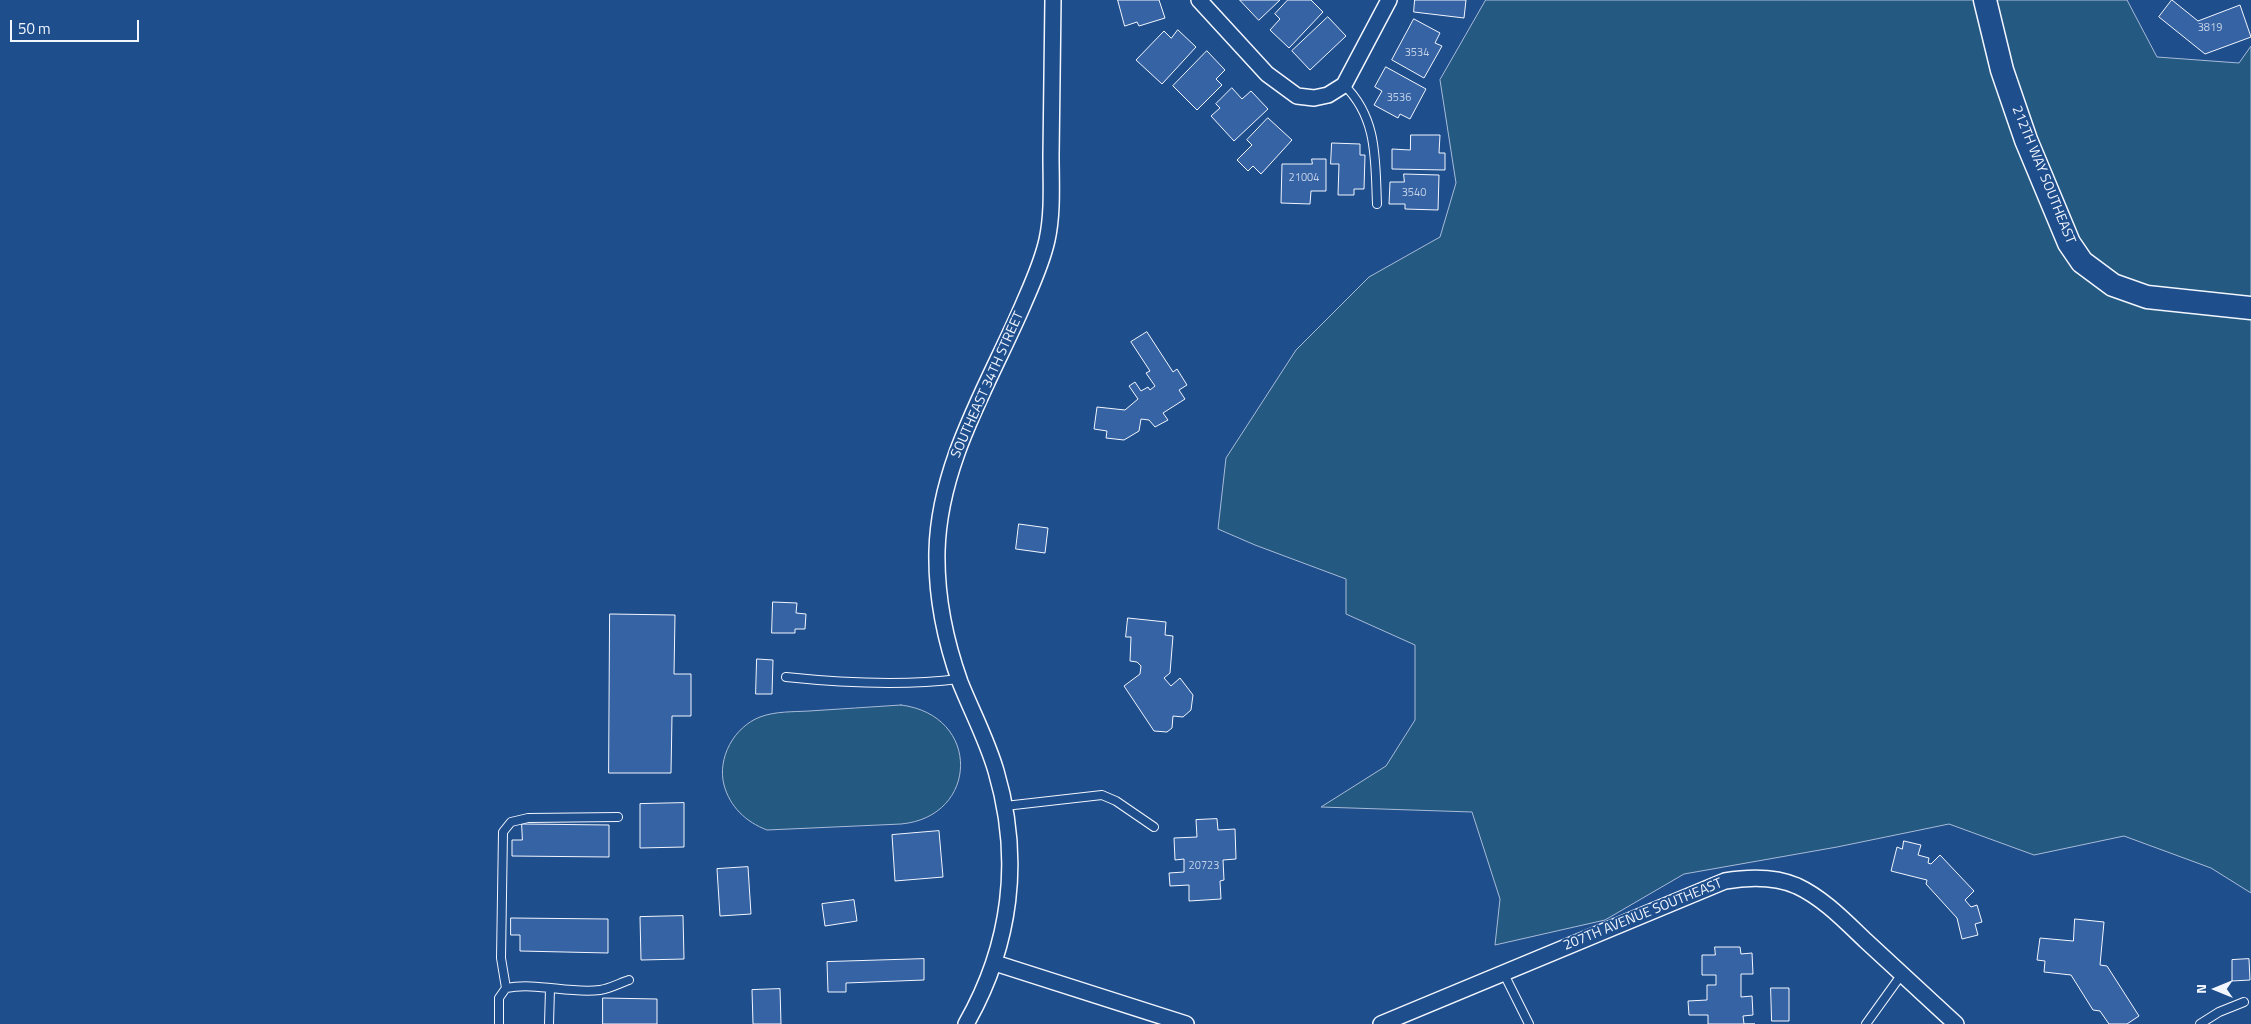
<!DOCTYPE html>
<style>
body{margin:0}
#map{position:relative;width:2251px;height:1024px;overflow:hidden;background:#1f4e8c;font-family:"Titillium Web",sans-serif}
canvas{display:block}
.north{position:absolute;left:2191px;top:964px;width:50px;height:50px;-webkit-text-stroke:4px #1f4e8c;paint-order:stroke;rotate:270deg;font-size:14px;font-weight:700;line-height:20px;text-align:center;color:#f2f6ff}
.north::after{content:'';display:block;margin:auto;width:18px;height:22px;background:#f2f6ff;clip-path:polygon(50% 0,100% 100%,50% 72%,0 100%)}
.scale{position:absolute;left:10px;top:20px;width:129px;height:22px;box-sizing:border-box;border:2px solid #f2f6ff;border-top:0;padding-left:6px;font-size:15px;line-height:18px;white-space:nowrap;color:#f2f6ff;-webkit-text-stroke:4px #1f4e8c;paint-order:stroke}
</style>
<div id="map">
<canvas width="2251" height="1024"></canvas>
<div class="north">N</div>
<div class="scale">50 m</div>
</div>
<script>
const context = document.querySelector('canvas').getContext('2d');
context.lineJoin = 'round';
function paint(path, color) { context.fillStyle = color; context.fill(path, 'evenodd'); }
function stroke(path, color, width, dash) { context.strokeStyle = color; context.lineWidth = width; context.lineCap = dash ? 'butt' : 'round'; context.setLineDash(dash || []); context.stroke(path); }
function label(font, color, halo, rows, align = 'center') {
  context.font = font + ' "Titillium Web",sans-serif'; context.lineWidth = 4; context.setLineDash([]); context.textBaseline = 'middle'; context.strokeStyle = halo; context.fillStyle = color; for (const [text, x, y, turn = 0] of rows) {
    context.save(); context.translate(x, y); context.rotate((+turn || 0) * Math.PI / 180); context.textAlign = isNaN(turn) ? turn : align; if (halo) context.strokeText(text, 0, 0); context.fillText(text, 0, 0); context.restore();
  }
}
const green = new Path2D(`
 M1486 0H2127L2157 57 2239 63 2251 46V893L2211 868 2124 836 2034 855 1949 824 1837 847 1684 874 1605 920 1495 945 1500 899 1472 812 1321 807 1386 766 1415 720V645L1346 614V579L1255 545 1218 529 1226 458 1296 350 1369 277 1440 237 1456 183 1440 80Z
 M901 705C982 715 979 817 901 824L767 830C746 822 730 807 724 785 717 758 734 727 760 717 776 711 793 712 809 711 840 709 871 707 901 705Z`);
paint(green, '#245a82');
stroke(green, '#a8bbd7', 1);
const building = new Path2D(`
 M1118 0H1159L1165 18 1139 26 1137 22 1125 26Z
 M1240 0H1280L1259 20Z
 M1288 0H1311L1323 12 1289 48 1270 30 1280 19 1275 14Z
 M1415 0H1466L1464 18 1414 12Z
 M2172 0 2198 21 2240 5 2251 37 2205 54 2159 17Z
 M1328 17 1346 36 1310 70 1292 51Z
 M1414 19 1440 33 1435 43 1442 46 1424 78 1392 60Z
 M1178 30 1196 47 1162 84 1136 60 1164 31 1171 38Z
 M1207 51 1225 70 1216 79 1222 85 1197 110 1173 86Z
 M1386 67 1426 89 1410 119 1400 114 1398 118 1374 105 1382 91 1375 87Z
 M1232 88 1242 99 1251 91 1268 109 1234 141 1211 116 1220 108 1216 104Z
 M1268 118 1292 140 1261 174 1253 166 1248 171 1237 160 1252 145 1247 140Z
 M1411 135H1440L1439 153H1445V170L1392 169V149L1410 150Z
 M1332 143 1360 144V155H1365L1364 189H1354V195H1338L1339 164H1331Z
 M1312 159H1326V191H1311L1310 204 1281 203 1282 164H1312Z
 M1404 174 1439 175 1438 210 1405 209V204H1389L1390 182H1404Z
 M1147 332 1173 372 1177 369 1187 385 1179 390 1185 399 1163 413 1168 420 1155 427 1149 420 1141 419 1139 431 1124 440 1106 438 1107 431 1094 429 1097 407 1125 410 1138 399 1129 386 1135 382 1141 391 1148 387 1150 390 1155 386 1146 373 1150 371 1131 342Z
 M1019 524 1048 528 1045 553 1016 549Z
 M773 602 797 603 796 613 806 614 805 629H795V633H772Z
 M610 614 675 615 674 674H691V716H672L671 773H609Z
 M1128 618 1166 622 1165 635 1173 636 1170 673 1164 678 1171 686 1180 678 1193 695 1191 710 1183 717 1173 716 1172 728 1167 732 1154 731 1124 686 1140 674 1141 666 1137 662 1130 661 1131 637H1126Z
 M757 659 773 660 772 694H756Z
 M684 803V847L640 848V804Z
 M1217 819 1218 830 1235 829 1236 859 1223 860 1224 880 1220 881 1221 899 1189 901V885L1170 886 1169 873 1184 872V859L1175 860 1174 838 1197 837 1196 820Z
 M522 824 609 825V857L512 856V840H522Z
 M939 831 943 877 895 881 892 835Z
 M1904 841 1921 845 1918 855 1929 858 1928 863 1931 864 1940 855 1974 891 1965 900 1971 907 1977 905 1982 922 1975 924 1978 935 1962 939 1957 918 1926 884 1927 880 1891 871 1897 847 1902 849Z
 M748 867 751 914 720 916 717 869Z
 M854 900 857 921 825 926 822 904Z
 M683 916 684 959 641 960 640 917Z
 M511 918 608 919V953L520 951V935H511Z
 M2075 919 2104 922 2100 965 2107 966 2139 1016 2127 1024H2109L2100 1011 2093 1010 2071 975 2044 972 2045 961 2037 960 2040 938 2073 941Z
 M1715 947H1740L1741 954 1752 953 1753 974H1741V997L1752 996 1753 1015 1743 1016 1744 1024H1755H1708V1015H1689L1688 1001 1707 1000V985H1716V975H1702V955H1715Z
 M924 959V980L846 983V992H828L827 962Z
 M2249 959 2250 980 2232 981V960Z
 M1771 988H1789V1021H1772Z
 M780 989 781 1024H753L752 990Z
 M603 998 657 999V1024H603Z`);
paint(building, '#3563a3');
stroke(building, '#f2f6ff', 1);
const lane = new Path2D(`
 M1344 85C1378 118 1375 160 1377 204
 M786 677C843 683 902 686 959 679
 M1005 806 1102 795 1116 801 1154 827
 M1504 974 1529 1024
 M506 988 501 958 503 832 511 822 528 818 618 817
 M499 1024V998L506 988C537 982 569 994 600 990 609 989 620 983 629 980
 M549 1024 550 989
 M1866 1024 1902 974
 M2200 1024 2219 1012 2244 1002`);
const street = new Path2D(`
 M1199 0 1267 74 1297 96 1314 98 1328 95 1344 85 1389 0
 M995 963 1186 1024
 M966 1024C1011 945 1022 859 996 771 987 740 972 712 960 682 945 640 936 596 937 551 939 463 989 384 1023 305 1032 284 1042 263 1047 240 1053 213 1051 183 1051 155 1052 103 1052 52 1053 0
 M1381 1024 1725 881C1749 877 1774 876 1797 886 1823 898 1845 921 1866 941 1896 969 1926 996 1956 1024`);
const secondary = new Path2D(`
 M1985 0 2002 70 2026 140 2069 243 2082 262 2113 285 2147 297 2251 308`);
stroke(lane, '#f2f6ff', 10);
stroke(street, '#f2f6ff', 18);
stroke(secondary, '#f2f6ff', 25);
stroke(lane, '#1f4e8c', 8);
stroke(street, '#1f4e8c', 15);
stroke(secondary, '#1f4e8c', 22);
label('11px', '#c3d1e8', null, [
 ["3819",2210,28],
 ["3534",1417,53],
 ["3536",1399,98],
 ["21004",1304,178],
 ["3540",1414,193],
 ["20723",1204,866]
]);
label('14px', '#f2f6ff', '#1f4e8c', [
 ["212TH WAY SOUTHEAST",2043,175,68],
 ["SOUTHEAST 34TH STREET",988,385,-66],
 ["207TH AVENUE SOUTHEAST",1643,915,-22]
]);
</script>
